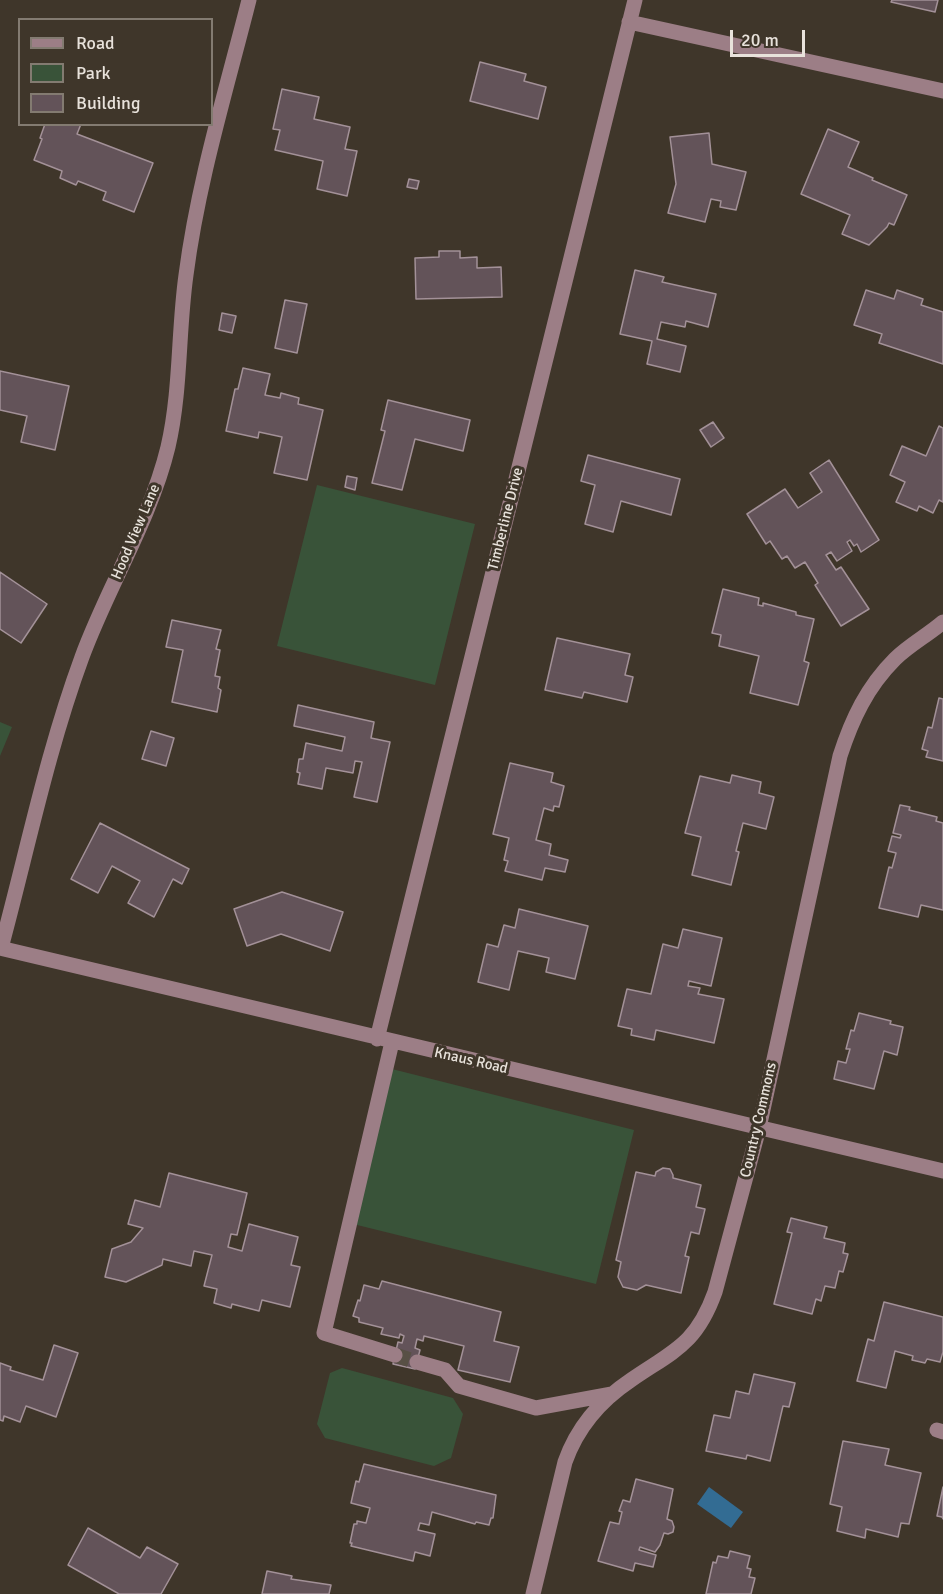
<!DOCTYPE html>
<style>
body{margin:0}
#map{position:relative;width:943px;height:1594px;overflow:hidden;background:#3f362a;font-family:Signika,sans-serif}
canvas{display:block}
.legend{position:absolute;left:18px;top:18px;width:195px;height:108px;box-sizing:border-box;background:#3f362a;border:2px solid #837b71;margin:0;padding:8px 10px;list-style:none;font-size:18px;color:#e8e2db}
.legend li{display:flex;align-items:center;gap:12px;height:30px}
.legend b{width:30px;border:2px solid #837b71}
.scale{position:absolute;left:730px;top:30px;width:75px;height:27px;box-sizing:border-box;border:3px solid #e8e2db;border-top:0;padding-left:8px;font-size:18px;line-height:21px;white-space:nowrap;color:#e8e2db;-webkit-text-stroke:4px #3f362a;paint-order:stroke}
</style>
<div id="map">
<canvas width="943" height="1594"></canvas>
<ul class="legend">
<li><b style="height:8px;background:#9c7e86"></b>Road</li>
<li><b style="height:16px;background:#395339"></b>Park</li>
<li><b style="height:16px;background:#635359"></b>Building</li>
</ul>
<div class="scale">20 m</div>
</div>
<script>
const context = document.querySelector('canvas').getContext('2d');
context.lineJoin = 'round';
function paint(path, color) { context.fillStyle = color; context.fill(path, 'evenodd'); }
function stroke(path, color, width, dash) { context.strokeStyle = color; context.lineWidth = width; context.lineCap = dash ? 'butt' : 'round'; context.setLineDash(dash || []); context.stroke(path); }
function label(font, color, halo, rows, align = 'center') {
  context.font = font + ' Signika,sans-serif'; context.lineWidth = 6; context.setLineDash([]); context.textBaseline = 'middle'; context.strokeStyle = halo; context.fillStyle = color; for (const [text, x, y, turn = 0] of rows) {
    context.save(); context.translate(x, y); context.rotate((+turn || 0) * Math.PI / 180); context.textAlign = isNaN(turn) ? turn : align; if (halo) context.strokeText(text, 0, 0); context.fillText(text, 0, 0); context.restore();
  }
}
paint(new Path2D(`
 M317 485 475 524 435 685 277 646Z
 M0 722 12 727 0 756Z
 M384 1067 634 1130 596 1284 345 1222Z
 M342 1368 453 1398 463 1414 451 1458 434 1466 325 1438 317 1424 330 1373Z`), '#395339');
paint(new Path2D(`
 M709 1487 743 1512 731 1528 697 1504Z`), '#336c93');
const building = new Path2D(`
 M892 0H938L935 12 891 2Z
 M480 62 526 74 524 81 546 87 538 119 470 101Z
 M282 89 319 97 314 119 350 127 345 149 357 151 347 196 317 189 323 161 275 150 280 130 273 129Z
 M45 124H81L77 134 153 163 134 212 103 200 106 192 78 181 76 185 60 178 62 171 34 160 42 139 40 138Z
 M828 129 859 142 848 167 873 178 872 180 907 195 894 225 889 223 887 227 869 245 842 234 850 215 801 194Z
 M709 133 712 164 746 172 736 210 720 207 721 201 711 199 705 222 668 213 676 184 670 137Z
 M409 179 419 181 417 189 407 187Z
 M439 251H460V258L477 257V268L501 267 502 297 416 299 415 258 439 257Z
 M635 270 664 277 662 282 716 294 708 327 686 321 685 327 661 322 657 339 686 346 680 372 647 364 652 341 620 334Z
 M866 290 894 299 897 290 923 299 921 305 943 312V364L879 343 882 334 854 325Z
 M285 300 307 304 297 353 275 348Z
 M222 313 236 316 232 333 219 330Z
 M243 368 270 374 265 395 280 398 281 393 299 398 298 404 323 410 307 480 274 473 282 437 259 432 258 438 226 431 235 389H238Z
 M0 371 69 386 55 450 21 442 27 416 0 410Z
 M388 400 470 420 463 451 415 439 402 490 372 483 385 431 381 430Z
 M713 422 724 438 711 447 700 430Z
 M939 426 943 428V502L939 500 933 513 919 506 917 511 896 502 905 482 890 475 902 446 926 456Z
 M588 455 680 479 671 515 621 501 613 532 585 524 595 485 581 481Z
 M829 460 879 540 861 552 857 544 854 546 850 540 847 542 852 551 837 561 831 552 826 555 836 570 841 567 869 609 841 626 815 585 818 583 805 562 795 568 787 556 782 559 770 541 766 544 747 514 785 489 798 508 822 492 810 473Z
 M347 476 357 478 355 490 345 487Z
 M0 572 47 604 21 643 0 629Z
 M723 589 759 598 758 605 763 606V603L796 612V615L814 619 804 661 809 663 798 705 750 693 759 656 719 646 721 635 712 633Z
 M172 620 221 630 216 649 220 650 215 676 220 677 218 688 221 690 217 712 172 702 183 650 166 647Z
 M557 638 630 654 625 675 633 677 627 702 584 692 582 698 545 690Z
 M939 698 943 699V761L926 757 928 751 922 749 928 727 932 728Z
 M298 705 374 722 371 738 390 742 377 802 354 797 362 762 355 761 353 773 326 768 322 789 298 784 300 773 297 772 299 759H303L306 743 342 751 345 737 294 726Z
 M151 731 174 738 166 766 142 759Z
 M510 763 553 773 551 782 564 786 559 807 554 806 553 811 544 808 536 840 551 844 549 855 568 860 565 872 545 868 542 880 505 871 508 861 504 860 509 838 493 834Z
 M732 775 761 782 759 793 774 797 766 829 743 823 736 851 739 852 731 885 692 875 701 837 685 833 700 776 730 783Z
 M900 805 910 807 909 810 937 817 936 821 943 823V910L921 905 918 917 879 908 889 867 892 868 896 853 888 851 892 836 900 838 901 835 893 833Z
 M100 823 189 869 182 884 173 879 154 917 128 903 140 881 112 866 98 893 71 879Z
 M282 892 343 912 330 951 281 934 247 946 234 909Z
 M519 909 588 926 575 979 546 972 549 958 518 951 509 990 478 982 487 944 498 947 504 925 515 928Z
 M683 929 722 938 711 986 689 981 688 986 700 988 698 994 724 999 714 1043 656 1030 654 1040 631 1035 632 1029 618 1026 627 989 651 994 663 944 678 948Z
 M859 1013 891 1021 890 1024 903 1027 897 1055 884 1051 874 1089 834 1079 838 1061 846 1063 850 1049H846L851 1030 854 1031Z
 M663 1168 670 1169 673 1175V1178L701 1185 696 1207 705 1209 699 1234 691 1232 685 1256 689 1257 681 1293 646 1285 637 1290 623 1287 618 1277 621 1262 616 1260 636 1172 655 1176 656 1172Z
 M169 1173 247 1193 237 1235 231 1234 228 1247 242 1251 249 1224 298 1237 291 1265 300 1267 290 1307 262 1300 259 1311 232 1304 231 1308 214 1303 217 1289 204 1286 212 1255 194 1251 191 1266 163 1259 162 1265 126 1282 105 1277 112 1249 131 1242 143 1228 128 1224 135 1200 160 1207Z
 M791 1218 827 1227 824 1238 845 1243 843 1253 848 1254 843 1272 839 1271 835 1288 825 1286 821 1301 816 1299 812 1314 774 1304 792 1233 787 1232Z
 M382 1281 501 1312 494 1341 519 1347 510 1382 458 1370 464 1346 424 1336 423 1341 417 1339 415 1348 420 1350 415 1369 393 1364 398 1342 402 1343 404 1336 400 1334 399 1338 381 1334 383 1328 359 1322V1318L353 1316 358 1300 360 1301 364 1285 379 1289Z
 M884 1302 943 1317V1352L940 1362 927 1359 925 1363 912 1360 913 1356 895 1351 886 1388 857 1381 868 1339 874 1341Z
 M54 1345 78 1353 56 1417 26 1406 20 1422 4 1416 3 1421 0 1420V1363L11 1367 10 1370 43 1380Z
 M754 1374 795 1383 789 1407 783 1406 770 1461 747 1455 746 1459 706 1451 714 1415 730 1418 736 1391 749 1394Z
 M843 1441 889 1449 885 1465 921 1473 909 1524 901 1523 898 1537 866 1529 865 1538 837 1531 842 1507 830 1504Z
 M364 1464 496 1495 493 1518H491L489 1525 476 1522 475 1524 432 1512 429 1525 420 1523 418 1530 435 1534 430 1556 415 1552 413 1561 351 1546 352 1543H350L354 1524H357V1521L366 1523 370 1508 351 1503 356 1481 359 1482Z
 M636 1479 673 1489 667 1519 672 1521 674 1527 673 1532 668 1534 664 1533 660 1545 655 1552 640 1547 639 1550 656 1555 653 1567 635 1563 633 1571 598 1561 610 1522 619 1524 622 1512 619 1511 623 1500 630 1502Z
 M943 1487V1519L942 1517 937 1516Z
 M88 1528 140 1558 147 1547 178 1564 161 1594H119L68 1565Z
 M730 1551 750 1556 747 1568 751 1569 749 1577 755 1578 751 1594H706L713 1562 716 1563 718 1556 728 1558Z
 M267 1571 292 1576 291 1579 331 1585 329 1594H262Z`);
paint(building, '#635359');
stroke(building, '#a39198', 1.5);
stroke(new Path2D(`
 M395 1355 417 1362`), '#585045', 15, [15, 8]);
stroke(new Path2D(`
 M629 22 943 91
 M0 948 943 1171
 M1 948C27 852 47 752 82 657 108 586 150 521 168 447 181 391 178 332 186 275 198 182 226 91 249 0
 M377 1039 635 0
 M392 1042 324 1333 395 1355
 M417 1362 445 1370 459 1386 536 1408 612 1394
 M937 1430 943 1432
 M533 1594 565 1462C577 1428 601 1400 631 1380 673 1351 696 1345 715 1292L759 1128 840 756C852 719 867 687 895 659 909 645 928 635 943 622`), '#9c7e86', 15);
label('15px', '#e8e2db', '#3f362a', [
 ["Timberline Drive",506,519,-76],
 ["Hood View Lane",136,532,-67],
 ["Knaus Road",471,1061,13],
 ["Country Commons",759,1120,-77]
]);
</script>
